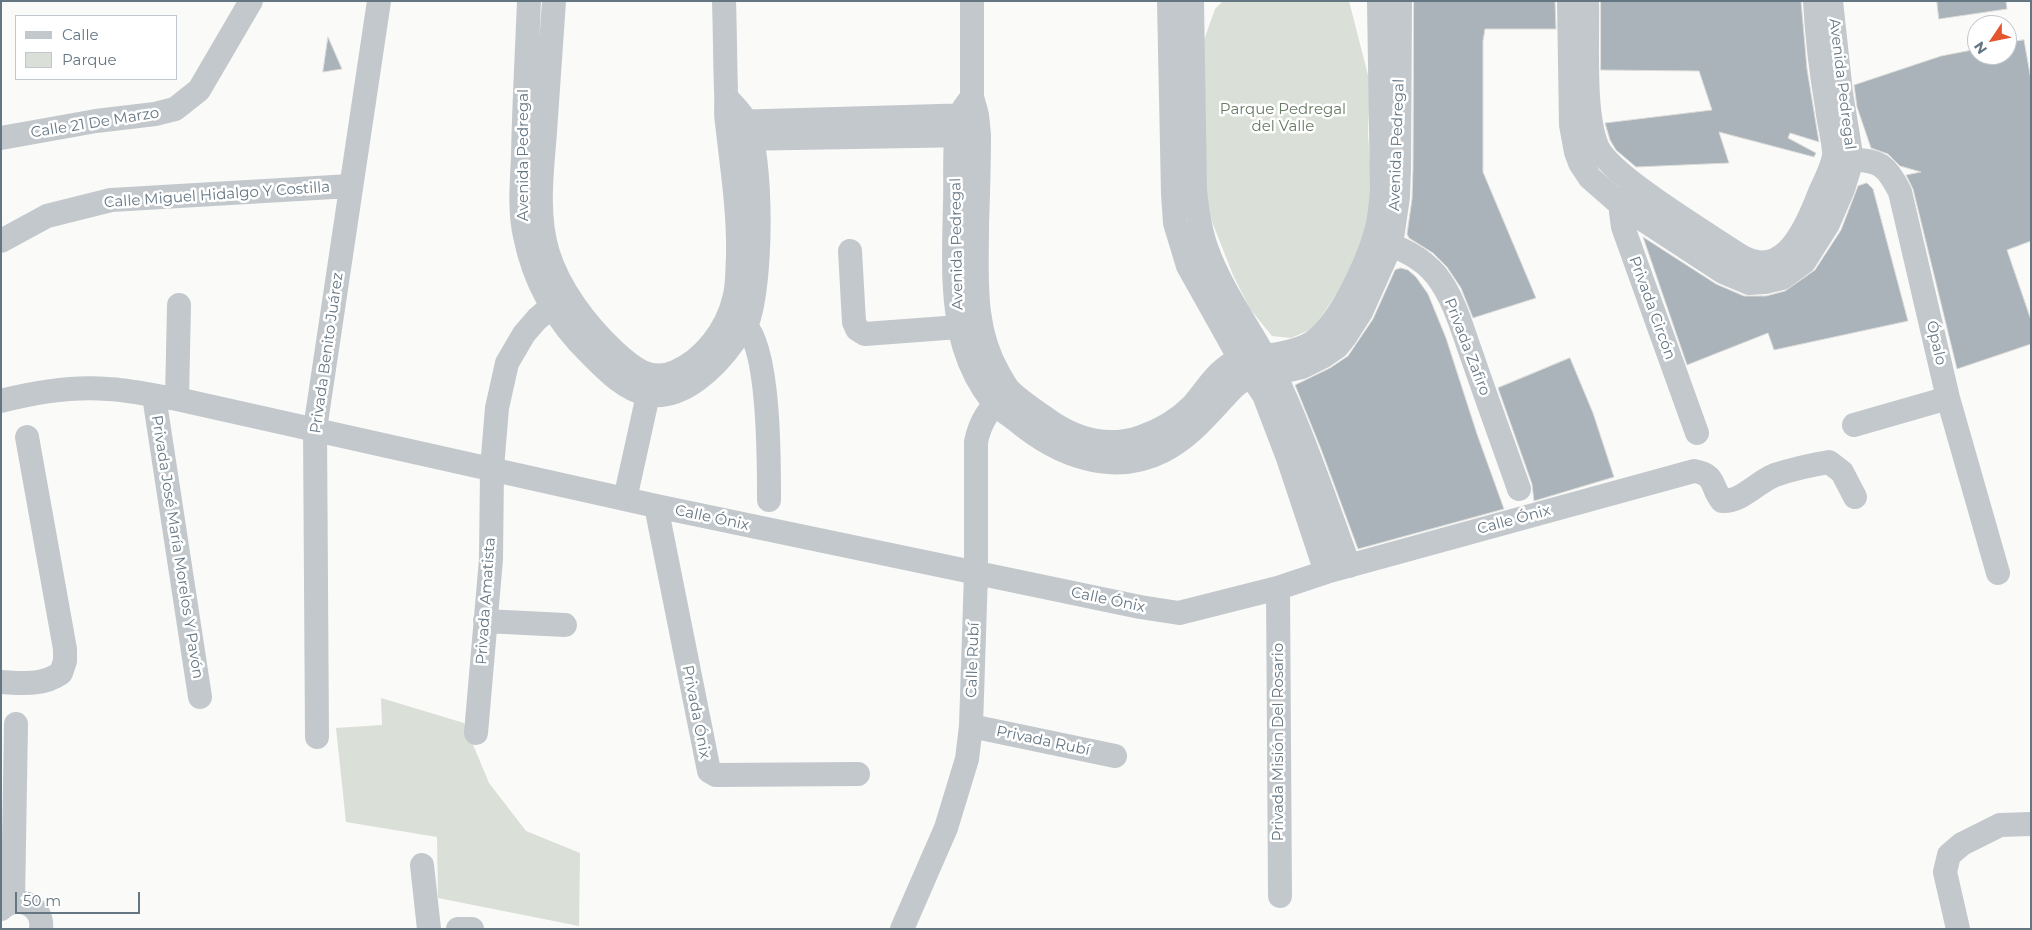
<!DOCTYPE html>
<meta charset="utf-8">
<style>
body{margin:0}
#map{position:relative;width:2032px;height:930px;overflow:hidden;background:#fafaf8;font-family:Montserrat,sans-serif}
canvas{display:block}
.frame{position:absolute;inset:0;border:2px solid #657683;pointer-events:none}
.legend{position:absolute;left:15px;top:15px;width:162px;height:65px;box-sizing:border-box;background:#fff;border:1px solid #c1c8cd;margin:0;padding:6px 9px;list-style:none;font-size:15px;color:#657683}
.legend li{display:flex;align-items:center;gap:10px;height:25px}
.legend b{width:25px;border:1px solid #c1c8cd}
.north{position:absolute;left:1967px;top:15px;width:50px;height:50px;box-sizing:border-box;background:#fff;border:1px solid #c1c8cd;border-radius:50%;rotate:236deg;font-size:14px;font-weight:700;line-height:20px;text-align:center;color:#657683}
.north::after{content:'';display:block;margin:auto;width:18px;height:22px;background:#e4572e;clip-path:polygon(50% 0,100% 100%,50% 72%,0 100%)}
.scale{position:absolute;left:15px;top:892px;width:125px;height:22px;box-sizing:border-box;border:2px solid #657683;border-top:0;padding-left:6px;font-size:15px;line-height:18px;white-space:nowrap;color:#657683;-webkit-text-stroke:4px #fff;paint-order:stroke}
</style>
<div id="map">
<canvas width="2032" height="930"></canvas>
<div class="frame"></div>
<ul class="legend">
<li><b style="height:6px;background:#c3c8cc"></b>Calle</li>
<li><b style="height:14px;background:#dadfd7"></b>Parque</li>
</ul>
<div class="north">N</div>
<div class="scale">50 m</div>
</div>
<script>
const context = document.querySelector('canvas').getContext('2d');
context.lineJoin = 'round';
function paint(path, color) { context.fillStyle = color; context.fill(path, 'evenodd'); }
function stroke(path, color, width, dash) { context.strokeStyle = color; context.lineWidth = width; context.lineCap = dash ? 'butt' : 'round'; context.setLineDash(dash || []); context.stroke(path); }
function label(font, color, halo, rows, align = 'center') {
  context.font = font + ' Montserrat,sans-serif'; context.lineWidth = 5; context.setLineDash([]); context.textBaseline = 'middle'; context.strokeStyle = halo; context.fillStyle = color; for (const [text, x, y, turn = 0] of rows) {
    context.save(); context.translate(x, y); context.rotate((+turn || 0) * Math.PI / 180); context.textAlign = isNaN(turn) ? turn : align; if (halo) context.strokeText(text, 0, 0); context.fillText(text, 0, 0); context.restore();
  }
}
paint(new Path2D(`
 M1223 1H1349L1370 83 1368 133 1372 195 1362 246 1338 291 1314 328 1291 338 1272 336 1250 309 1233 275 1211 219 1201 166 1203 43 1215 9Z
 M381 698 464 723 489 783 526 831 580 853 579 926 438 898 437 837 346 822 336 728 382 725Z`), '#dadfd7');
const building = new Path2D(`
 M1414 1H1555L1556 29H1485L1483 41V172L1536 298 1473 318 1461 288 1447 267 1433 253 1409 238 1407 234 1412 199 1413 169Z
 M1601 1H1801L1807 69 1819 142 1790 133 1788 138 1816 153 1814 157 1719 132 1729 163 1636 167 1616 150 1610 140 1605 123 1712 110 1699 71 1601 70Z
 M1937 1H2006L2007 9 1939 19Z
 M328 37 342 69 323 72Z
 M2024 40 2031 80V241L2007 250 2031 320V344L1957 369 1913 189 1906 175 1921 172 1900 166 1888 154 1871 148 1857 107 1854 85 1941 56 1977 49V55H2007V43Z
 M1867 183 1873 189 1908 321 1774 350 1768 333 1687 365 1643 237 1716 284 1744 296H1766L1785 291 1815 270 1841 230 1858 186Z
 M1401 268 1408 270 1416 277 1428 294 1446 338 1477 434 1504 509 1358 549 1321 449 1295 385 1330 368 1348 356 1373 319 1395 270Z
 M1570 358 1593 413 1614 477 1534 501 1532 484 1498 388Z`);
paint(building, '#aab3b9');
stroke(building, '#dcdcda', 1);
stroke(new Path2D(`
 M529 1C527 53 524 104 523 155 522 182 519 210 525 236 534 282 557 322 591 355 606 370 624 389 646 394 682 402 717 366 735 340 739 335 744 330 747 324 762 285 763 161 747 123 743 114 733 105 727 98
 M554 1C551 45 548 88 545 132 542 171 536 214 548 253 559 289 586 324 613 350 631 367 650 383 675 372 704 360 727 329 734 299 738 286 737 271 738 257 739 212 732 168 727 123 725 112 727 101 726 90 725 60 725 31 724 1
 M972 1V97L977 115 979 135C979 165 978 196 977 226 977 277 972 328 999 374 1002 379 1005 385 1009 390 1021 402 1037 412 1051 422 1078 440 1109 448 1141 437 1159 431 1178 420 1192 406 1207 389 1218 368 1240 359 1262 356 1288 355 1308 345 1337 331 1369 260 1377 228 1380 216 1381 203 1382 190L1379 1
 M1169 1 1173 194 1175 223 1188 266 1240 359 1264 395 1288 458 1326 572
 M1192 1 1195 190C1197 210 1200 231 1207 250 1225 299 1259 340 1281 388 1307 445 1327 506 1349 566
 M1569 1 1571 125 1576 152 1580 163 1590 178 1622 206 1723 272 1749 283 1765 282 1782 278 1804 262 1828 224 1843 189 1852 160 1841 93 1831 1
 M1587 1C1588 40 1583 112 1597 146 1610 176 1708 234 1739 255 1784 283 1807 226 1820 192 1825 181 1832 168 1834 156 1835 145 1828 120 1827 107 1821 72 1817 37 1815 1
 M972 97C968 103 961 110 960 116 953 140 956 177 955 203 954 249 951 301 964 346 970 366 980 386 993 402 1000 409 1009 415 1017 421 1058 455 1112 477 1163 451 1193 436 1212 409 1235 386L1242 381 1302 367 1324 356 1337 347 1345 337 1361 312 1391 245 1398 197 1399 169 1400 1
 M731 122 974 115
 M1 138 96 121 155 114 175 109 199 90 251 1
 M736 139 972 135
 M1838 157C1874 164 1881 154 1900 192L1948 398 1998 573
 M1627 197 1621 212 1623 227 1697 433
 M1 241 47 216 111 200 350 186
 M1378 242C1399 246 1422 258 1436 275 1455 299 1463 332 1473 359 1488 403 1504 446 1519 489
 M850 251 854 322 857 329 865 334 959 327
 M736 318C739 320 743 322 745 325 770 350 769 464 769 500
 M154 396 200 697
 M177 399 179 305
 M1 401C36 392 72 386 108 389 131 390 154 396 177 399L656 506 1140 607 1179 613 1278 588 1326 572 1694 471C1717 475 1710 486 1722 501 1742 502 1757 482 1775 475 1793 469 1811 465 1829 462L1842 472 1855 497
 M1854 425 1948 398
 M625 499 648 395
 M656 506 709 771 716 775 858 774
 M1278 588 1280 896
 M485 621 565 625
 M1 682C23 683 42 686 61 673L65 661V649L27 437
 M971 726 1115 756
 M476 733 491 559 492 468 497 408 507 363 524 334 537 319 564 296
 M317 737 315 429 379 1
 M422 865 429 929
 M13 902 16 724
 M1 909C18 893 44 906 41 929
 M458 929H472
 M902 929 946 828 967 759 971 726 976 573V442C980 421 990 408 1005 393
 M1958 929 1945 872 1949 855 1962 844 2000 825 2031 824`), '#c3c8cc', 24);
label('15px', '#657683', '#fff', [
 ["Avenida Pedregal",1842,84,83],
 ["Calle 21 De Marzo",95,123,-9],
 ["Avenida Pedregal",1397,145,-88],
 ["Avenida Pedregal",524,155,-90],
 ["Calle Miguel Hidalgo Y Costilla",217,195,-4],
 ["Avenida Pedregal",957,244,-91],
 ["Privada Circón",1652,308,70],
 ["Ópalo",1936,343,77],
 ["Privada Zafiro",1467,347,69],
 ["Privada Benito Juárez",327,353,-82],
 ["Calle Ónix",712,518,12],
 ["Calle Ónix",1514,520,-15],
 ["Privada José María Morelos Y Pavón",177,547,81],
 ["Calle Ónix",1108,600,12],
 ["Privada Amatista",486,601,-86],
 ["Calle Rubí",973,660,-88],
 ["Privada Ónix",696,712,79],
 ["Privada Rubí",1043,741,12],
 ["Privada Misión Del Rosario",1279,742,-90]
]);
label('15px', '#687a64', '#fff', [
 ["Parque Pedregal",1283,110],
 ["del Valle",1283,127]
]);
</script>
